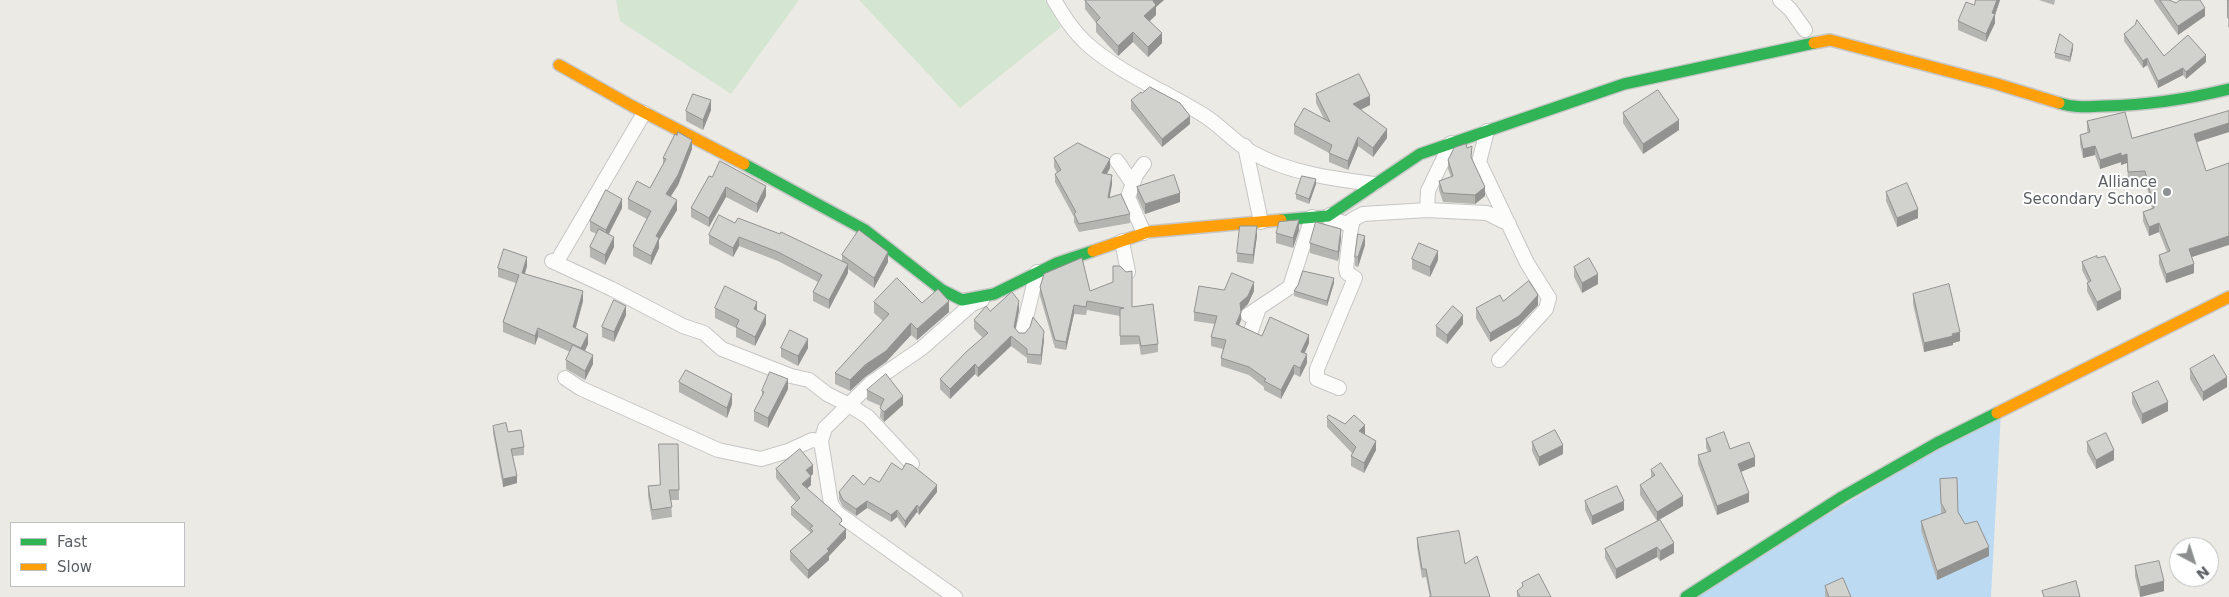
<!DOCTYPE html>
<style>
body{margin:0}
#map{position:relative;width:2229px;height:597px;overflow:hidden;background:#ebeae5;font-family:"DejaVu Sans",sans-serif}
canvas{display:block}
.legend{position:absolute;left:10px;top:522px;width:175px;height:65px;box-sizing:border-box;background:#fff;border:1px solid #bdbfc1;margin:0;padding:6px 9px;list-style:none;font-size:15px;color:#5b5f63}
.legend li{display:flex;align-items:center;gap:10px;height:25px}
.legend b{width:25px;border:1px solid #bdbfc1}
.north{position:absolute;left:2169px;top:537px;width:50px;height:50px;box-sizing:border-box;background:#fff;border:1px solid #bdbfc1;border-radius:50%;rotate:140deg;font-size:14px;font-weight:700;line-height:20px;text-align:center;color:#5b5f63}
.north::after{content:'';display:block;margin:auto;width:18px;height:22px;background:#8d9090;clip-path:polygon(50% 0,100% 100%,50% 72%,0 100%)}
</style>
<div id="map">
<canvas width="2229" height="597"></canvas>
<ul class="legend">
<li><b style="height:6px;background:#30b455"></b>Fast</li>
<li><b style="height:6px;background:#ff9f0a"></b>Slow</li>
</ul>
<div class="north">N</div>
</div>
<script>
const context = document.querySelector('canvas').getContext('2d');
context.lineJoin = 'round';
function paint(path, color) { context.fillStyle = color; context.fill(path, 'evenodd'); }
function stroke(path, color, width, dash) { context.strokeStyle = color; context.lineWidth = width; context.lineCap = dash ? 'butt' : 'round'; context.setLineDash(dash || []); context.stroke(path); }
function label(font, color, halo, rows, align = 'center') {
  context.font = font + ' "DejaVu Sans",sans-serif'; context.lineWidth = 4; context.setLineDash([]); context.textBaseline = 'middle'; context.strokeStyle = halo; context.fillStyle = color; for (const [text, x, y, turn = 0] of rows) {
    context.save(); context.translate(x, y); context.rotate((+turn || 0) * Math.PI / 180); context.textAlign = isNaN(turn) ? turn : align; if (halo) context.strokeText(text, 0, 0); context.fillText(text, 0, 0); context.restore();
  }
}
paint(new Path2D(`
 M616 0H799L731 94 620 21Z
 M859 0H1045L1061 27 960 108Z`), '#d4e6d2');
paint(new Path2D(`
 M2001 411 1991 597H1690Z`), '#bcdbf2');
const street = new Path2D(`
 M1054 0C1063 15 1072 30 1086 43 1119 73 1167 92 1205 116 1222 127 1236 144 1253 153 1289 173 1334 179 1374 184
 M1780 0 1790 9 1805 30
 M1487 131 1479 162 1527 263 1549 298 1546 309 1499 360
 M1451 143 1428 191 1427 210 1487 213 1509 224
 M1245 146 1261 222
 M1117 161 1133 184
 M1144 164 1136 175 1128 197 1144 233
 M1330 215V219L1352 225
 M1122 241 1128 272
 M552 261 612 289 683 326 704 333 722 349 791 376 809 380 827 394 849 405 868 417 912 464
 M556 263 644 113
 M1248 315 1290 287 1312 217
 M1251 331 1259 308
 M1022 334 1037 272
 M565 378 580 388 718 450 761 459 788 451 812 440 821 441
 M1339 388 1317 379V369L1355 278 1347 273 1346 268 1352 220 1363 214 1427 210
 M955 597 837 513 831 504 821 441 825 428 871 383 922 348 972 304 982 300`);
const fast = new Path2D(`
 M2059 103C2074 108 2089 107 2105 106 2148 105 2188 99 2229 89
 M744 164 865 230 942 290 962 300 994 294 1057 263 1093 251
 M1281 220 1328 216 1420 154 1624 84 1814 43
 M1686 597 1842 497 1937 443 1997 413`);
const slow = new Path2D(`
 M1814 43 1830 40 1997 84 2059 103
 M559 65 632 106 744 164
 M1093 251 1148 232 1281 220
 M1997 413 2229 297`);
stroke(street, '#c7c6c6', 16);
stroke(fast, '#c7c7c7', 14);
stroke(slow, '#c7c7c7', 14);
stroke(street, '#fcfcfb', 14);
stroke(fast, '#30b455', 11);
stroke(slow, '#ff9f0a', 11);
paint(new Path2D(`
 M1085 0H1164L1156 7V15L1150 21 1162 43 1148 57 1133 42 1118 56 1096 32V23L1085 9Z
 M1976 0H2000L1995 15V23L1986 42 1958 30V21L1974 5Z
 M2039 0H2055L2054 5Z
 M2154 0H2169L2205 16 2178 35 2154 1Z
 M2229 0V27H2228Z
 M2124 34 2164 56 2206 62 2186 79 2183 75 2158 88 2147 65 2143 68 2124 41Z
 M2073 49 2070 62 2055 58V53Z
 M1316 94 1370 105 1361 110 1387 138 1373 157 1358 146 1348 170 1329 162V153L1294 134V125L1324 119 1316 103Z
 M1131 100 1190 124 1162 147 1131 109Z
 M711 110 703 130 686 121V111Z
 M2229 111V132L2197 142 2191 257 2194 273 2166 283 2159 264V255L2167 252 2159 232 2149 236 2143 221V212L2152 208 2145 180 2128 181 2127 163 2121 165V162L2100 169 2095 155 2083 158 2080 144V135L2088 133 2087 130V121L2132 138Z
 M1623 113 1679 130 1643 154 1623 123Z
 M692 149 678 185 670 197 677 210 659 240V248L651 265 633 256V246L647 219 628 209V199L650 188 663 165V158Z
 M1054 158 1110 168 1107 174 1112 184 1109 198 1130 214V223L1079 232 1074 222V217L1055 182V174L1057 173 1054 167Z
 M1472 158 1485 196 1475 204 1443 202 1439 190V181L1451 177 1448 169V160Z
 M712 177 766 196 757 213 726 197 709 227 691 217V208Z
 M1316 184 1309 204 1296 199V194Z
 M1137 187 1180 202 1145 214 1137 197Z
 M1886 192 1918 218 1897 227 1886 201Z
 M622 208 609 234 614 247 605 265 590 257V247L597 234 590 231V221Z
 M735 223 842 262V255L888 262 874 288 848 269V273L829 309 813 301V292L818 282 778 261 739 246 733 257 709 244V235Z
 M1299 230 1293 248 1276 243V233Z
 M1257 236 1253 264 1237 262V253Z
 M1341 239 1338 261 1310 253V243Z
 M1365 245 1358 267 1355 266V257Z
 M2097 258 2121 299 2097 311 2087 291V283L2088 282 2082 270V262Z
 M1412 259 1438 260 1430 277 1412 269Z
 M527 266 525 274 583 301 576 328 588 344 585 351 593 364 585 380 566 369V360L570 352 538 337 535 345 503 332V322L516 283 498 277V268Z
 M1574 267 1598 284 1582 293 1574 277Z
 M1334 283 1327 306 1294 296V291L1298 285Z
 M1040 287 1090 291 1132 307 1158 344V352L1141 355 1139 344 1120 345V316L1087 310 1086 315 1074 314 1066 350 1055 348 1040 296Z
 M1224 290 1254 291 1248 304 1241 311V320L1239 325 1262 336 1309 343 1305 353 1307 363 1300 377 1294 374 1281 399 1264 390V387L1249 375 1221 366V358L1223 349 1211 346V337L1215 324 1194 321V312Z
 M1913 294 1960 341 1953 343V345L1924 352 1913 304Z
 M1503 301 1538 305 1519 325 1490 342 1476 318V308Z
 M874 302 922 303 949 312 917 340 911 335 886 362 865 377 850 391 835 384V373L883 321 874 313Z
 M715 308 757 310 766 324 755 346 736 337V328L715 318Z
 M1019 310 1015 329 1019 333 1044 340 1041 365 1027 363V358L1011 346 978 377 975 374 950 399 940 389V379L983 338 974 329V320L990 311Z
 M626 315 614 342 602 337V327Z
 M1463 324 1447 344 1436 336V326Z
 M781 348H808L798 366 781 357Z
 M2190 369 2227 387 2203 401 2190 379Z
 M679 382 732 404 727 418 679 392Z
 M788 389 768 428 754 421V411L762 397V391Z
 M867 390 903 405 884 422 880 417 881 406 867 400Z
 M2132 393 2168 411 2142 424 2132 403Z
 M1327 418 1365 435 1376 450 1364 473 1351 466V456L1352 453 1327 427Z
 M493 426 508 432 524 447V455L513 456 517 483 503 487 493 433Z
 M1706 439 1730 449 1755 466 1741 472 1749 502 1717 515 1698 464V455L1708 452 1706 448Z
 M1532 442 1563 454 1539 466 1532 451Z
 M2087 442 2114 460 2096 469 2087 452Z
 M678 444 679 500H671L672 517 652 520 648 496V486L660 485Z
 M776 469 813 474 811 476V485L807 488 842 526 846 538 829 556V560L808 579 790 560V551L810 533V532L791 515V507L796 502 776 478Z
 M902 470 937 492 919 515 917 512 905 528 897 517 891 522 867 508 856 516 843 507 839 499V492L879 482Z
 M1651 470 1683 506 1657 521 1640 495V485L1651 478Z
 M1940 479 1965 524 1989 556 1937 580 1921 530V521L1942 514 1941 512Z
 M1585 501 1624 510 1592 525 1585 510Z
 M1660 520 1674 553 1660 561 1657 557 1616 579 1605 558V549Z
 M1417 538 1465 564 1490 597H1430L1426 577 1422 578 1417 547Z
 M2135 566 2164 591 2140 597 2135 576Z
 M1522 583 1551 597H1517V591L1522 587Z
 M1825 586 1851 597H1825Z`), '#b4b4b1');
paint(new Path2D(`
 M1153 0H1164L1156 7V15L1144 26V16Z
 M1997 0H2000L1995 15V23L1986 42V34L1992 13Z
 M2205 8V16L2178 35V26Z
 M1133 32V42L1118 56V46Z
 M1162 33V43L1148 57V47Z
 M2073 44V49L2070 62V57Z
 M2206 55V62L2186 79V72Z
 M2147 58V65L2143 68V61Z
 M2183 68V75L2158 88V81Z
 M1370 96V105L1353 113V104Z
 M711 100V110L703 130V120Z
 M1190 116V124L1162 147V139Z
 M1679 120V130L1643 154V144Z
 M2229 123V132L2194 143V134Z
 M1387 129V138L1373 157V148Z
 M1358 137V146L1348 170V161Z
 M692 140V149L678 185 666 204V194Z
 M2095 146V155L2083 158V149Z
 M2121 153V162L2100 169V160Z
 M2127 154V163L2121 165V156Z
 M1110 159V168L1102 182V173Z
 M1112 175V184L1108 207V198Z
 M1316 179V184L1309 204V199Z
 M766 186V196L757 213V204Z
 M726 187V197L709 227V218Z
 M1485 187V196L1475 204V195Z
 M1180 193V202L1145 214V204Z
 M622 199V208L606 239V230Z
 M677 200V210L659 240V248L651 265V256L656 236Z
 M1918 209V218L1897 227V218Z
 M1299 220V230L1293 248V238Z
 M2159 223V232L2149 236V227Z
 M1257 226V236L1253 264V255Z
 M1341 229V239L1338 261V252Z
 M1365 236V245L1358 267V257Z
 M2229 236V245L2189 258V249Z
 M614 237V247L605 265V255Z
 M739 237V246L733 257V248Z
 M1438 251V260L1430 277V267Z
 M888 252V262L874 288V278Z
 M527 257V266L522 282V273Z
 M848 264V273L829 309V300Z
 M2194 264V273L2166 283V274Z
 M1598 274V284L1582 293V283Z
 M1334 278V283L1327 306V301Z
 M1254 282V291L1248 304 1240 312V303Z
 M2121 290V299L2097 311V302Z
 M583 291V301L573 337V327Z
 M1538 295V305L1519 325 1490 342V333Z
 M949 301V312L917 340V329Z
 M1019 301V310L1014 337V327Z
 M757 302V311L754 309Z
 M1074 305V314L1066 350V342Z
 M626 306V315L614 342V332Z
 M1241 312V320L1236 333V324Z
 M766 315V324L755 346V337Z
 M1463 315V324L1447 344V335Z
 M911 323V335L886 362 865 377 850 391V380Z
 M538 328V337L535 345V336Z
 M1044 331V340L1041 365V355Z
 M1960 332V341L1953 343V345L1924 352V343Z
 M588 334V344L581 358V348Z
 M1309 335V343L1301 360V352Z
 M1011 336V346L978 377V368Z
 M808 339V348L798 366V356Z
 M1307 354V363L1300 377V368Z
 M593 355V364L585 380V371Z
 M975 364V374L950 399V389Z
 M1294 365V374L1281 399V390Z
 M2227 377V387L2203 401V392Z
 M788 379V389L768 428V418Z
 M732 394V404L727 418V408Z
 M903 396V405L884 422V412Z
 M2168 402V411L2142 424V414Z
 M1365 425V435L1359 431Z
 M1376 441V450L1364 473V463Z
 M1563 445V454L1539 466V457Z
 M2114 450V460L2096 469V460Z
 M1755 457V466L1738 473V464Z
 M813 465V474L806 479V470Z
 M517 476V483L503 487V479Z
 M811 476V485L802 493V484Z
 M937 485V492L919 515V508Z
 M1749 493V502L1717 515V506Z
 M1683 496V506L1657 521V512Z
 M867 501V508L856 516V509Z
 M1624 501V510L1592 525V516Z
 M917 505V512L905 528V521Z
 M897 510V517L891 522V515Z
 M846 529V538L829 556V560L808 579V570Z
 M1674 543V553L1660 561V551Z
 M1657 547V557L1616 579V569Z
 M1989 547V556L1937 580V571Z
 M2164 581V591L2140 597V587Z`), '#929290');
const building = new Path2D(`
 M1085 0H1153V1L1156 5 1144 16 1162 33 1148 47 1133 32 1118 46 1096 22 1100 18Z
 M1976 0H1997L1992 13 1995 14 1986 34 1958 21 1966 2 1974 5Z
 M2160 0H2169L2176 3 2180 0H2200L2205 8 2178 26Z
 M2228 0H2229V19L2228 18Z
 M2137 20 2164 56 2188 35 2206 55 2186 72 2183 68 2158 81 2147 58 2143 61 2124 34 2135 25Z
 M2060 34 2073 44 2070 57 2055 53Z
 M1359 74 1370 96 1353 104 1387 129 1373 148 1358 137 1348 161 1329 153 1332 145 1294 125 1304 108 1330 122 1316 94Z
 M1150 87 1180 103 1190 116 1162 139 1131 100 1141 92 1142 93Z
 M1658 90 1679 120 1643 144 1623 113Z
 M693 94 711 100 703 120 686 111Z
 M2229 111V123L2194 134 2206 171 2229 163V236L2189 249 2194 264 2166 274 2159 255 2170 251 2159 223 2149 227 2143 212 2154 208 2145 171 2128 172 2127 154 2121 156V153L2100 160 2095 146 2083 149 2080 135 2090 132 2087 121 2125 112 2132 138Z
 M678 132 692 140 678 175 666 194 677 200 656 236 659 238 651 256 633 246 651 211 628 199 637 181 650 188 666 159 663 158 675 134 677 135Z
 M1078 143 1110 159 1102 173 1112 175 1108 198 1121 194 1130 214 1079 224 1074 214 1076 212 1055 174 1061 170 1054 158Z
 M1466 144 1467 148 1472 146 1471 157 1485 187 1475 195 1443 193 1439 181 1453 176 1448 160 1454 148Z
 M720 161 766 186 757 204 726 187 709 218 691 208 709 176 712 177Z
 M1174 175 1180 193 1145 204 1137 187Z
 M1302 176 1316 179 1309 199 1296 194Z
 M1907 183 1918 209 1897 218 1886 192Z
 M606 190 622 199 606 230 590 221Z
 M719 215 735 223 738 218 780 234 781 232 848 264 829 300 813 292 822 275 778 252 739 237 733 248 709 235Z
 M1299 220 1293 238 1276 233 1279 222Z
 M1316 222 1341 229 1338 252 1310 243Z
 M1240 226H1257L1253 255 1237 253Z
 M599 229 614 237 605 255 590 247Z
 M859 230 888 252 874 278 842 255Z
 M1358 234 1365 236 1358 257H1355Z
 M1419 243 1438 251 1430 267 1412 259Z
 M504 249 527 257 522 273 583 291 573 327 588 334 581 348 538 328 535 336 503 322 519 275 498 268Z
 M2097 256V258L2105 256 2121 290 2097 302 2087 283 2091 281 2082 262Z
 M1082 258 1090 291 1113 282V266H1120L1126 272 1132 271V307L1153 304 1158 344 1141 346 1139 336H1120V309L1124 308 1087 301 1086 307 1074 305 1066 342 1055 340 1040 287 1044 274Z
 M1589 258 1598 274 1582 283 1574 267Z
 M1303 271 1334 278 1327 301 1294 291 1298 285Z
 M1232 273 1254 282 1248 296 1240 303 1241 312 1236 324 1262 336 1270 317 1309 335 1301 352 1307 354 1300 368 1294 365 1281 390 1264 381 1266 379 1249 367 1221 358 1226 340 1211 337 1217 316 1194 312 1199 286 1224 290Z
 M897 278 922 303 938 289 949 301 917 329 911 323 886 351 865 365 850 380 835 373 889 314 874 302Z
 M1529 281 1538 295 1519 316 1490 333 1476 308 1500 295 1503 301Z
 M1949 284 1960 332 1952 334 1953 336 1924 343 1913 294Z
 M725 286 757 302 754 309 766 315 755 337 736 327 739 320 715 308Z
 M1012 292 1019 301 1014 327 1019 333H1025L1030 327 1033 317 1044 331 1041 355 1027 354V349L1011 336 978 368 975 364 950 389 940 379 966 352 988 333 974 320 986 306 990 311Z
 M614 300 626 306 614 332 602 327Z
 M1453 306 1463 315 1447 335 1436 326Z
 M790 330 808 339 798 356 781 348Z
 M573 345 593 355 585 371 566 360Z
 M2214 355 2227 377 2203 392 2190 369Z
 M686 370 732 394 727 408 679 382Z
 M770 372 788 379 768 418 754 411 764 392 762 391Z
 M886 374 903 396 884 412 880 408 884 399 867 390Z
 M2158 381 2168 402 2142 414 2132 393Z
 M1329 415 1345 424 1354 415 1365 425 1359 431 1376 441 1364 463 1351 456 1356 447 1327 418Z
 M506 423 508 432 521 430 524 447 511 449 517 476 503 479 493 426Z
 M1555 430 1563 445 1539 457 1532 442Z
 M1724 432 1730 449 1749 442 1755 457 1738 464 1749 493 1717 506 1698 455 1711 451 1706 439Z
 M2106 433 2114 450 2096 460 2087 442Z
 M659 444H678L679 490H669L672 507 652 510 648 486 660 485Z
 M800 449 813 465 806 470 811 476 802 484 841 518 842 521 839 524 846 529 827 549 829 551 808 570 790 551 813 531 810 528 813 526 791 507 800 498 776 469Z
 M892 463 902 470 906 463 912 465 937 485 919 508 917 505 905 521 897 510 891 515 867 501 856 509 843 500 839 492 853 475 864 485 870 477 879 482Z
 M1661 463 1683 496 1657 512 1640 485 1655 475 1651 470Z
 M1957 478 1958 512 1965 524 1977 521 1989 547 1937 571 1921 521 1946 512 1941 503 1940 479Z
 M1617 486 1624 501 1592 516 1585 501Z
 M1660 520 1674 543 1660 551 1657 547 1616 569 1605 549Z
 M1459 531 1465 564 1477 556 1490 597H1429L1431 596 1426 569H1422L1417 538Z
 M2159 561 2164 581 2140 587 2135 566Z
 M1539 574 1551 597H1520L1517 591 1523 586 1522 583Z
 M1843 578 1851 597H1829L1825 586Z
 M2076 581 2080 597H2044L2042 591Z`);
paint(building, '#d1d1ce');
stroke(building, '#929290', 1);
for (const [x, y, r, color] of [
 [2167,192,5,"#8d9090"]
]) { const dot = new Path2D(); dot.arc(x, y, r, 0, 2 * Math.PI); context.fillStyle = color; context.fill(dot); stroke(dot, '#fff', 2); }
label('15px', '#5b5f63', '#fff', [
 ["Alliance",2157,183],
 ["Secondary School",2157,200]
], 'right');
</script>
